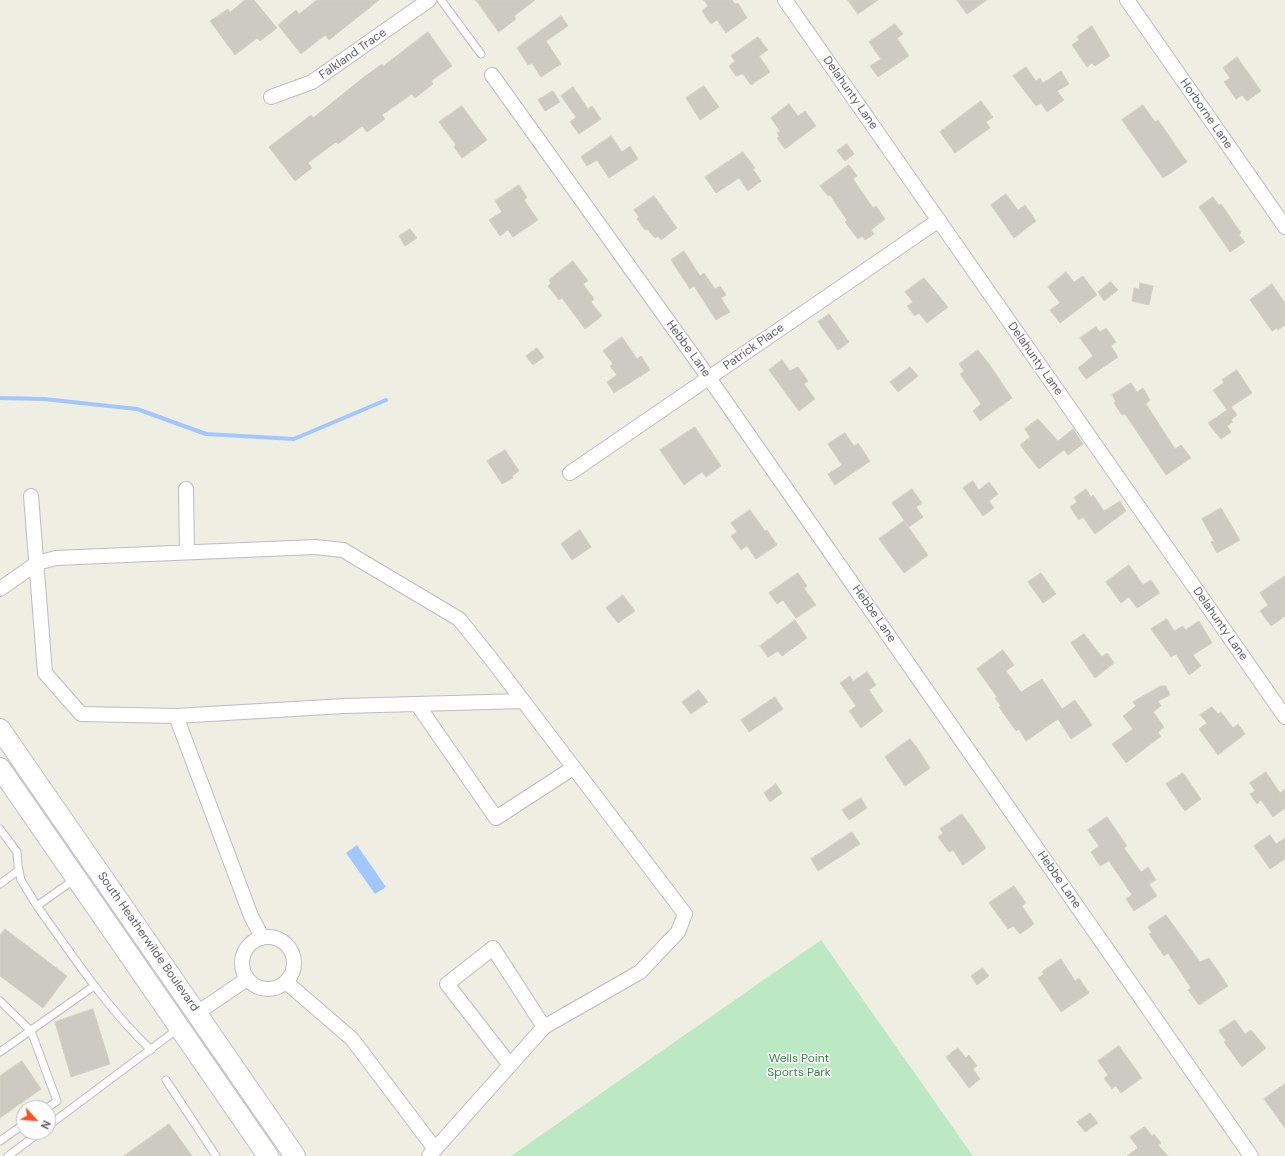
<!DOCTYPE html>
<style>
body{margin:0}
#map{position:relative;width:1285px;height:1156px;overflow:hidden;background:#efeee2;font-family:"DM Sans",sans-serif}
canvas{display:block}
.north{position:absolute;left:16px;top:1100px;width:40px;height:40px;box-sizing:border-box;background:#fff;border:1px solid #bdbec1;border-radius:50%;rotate:116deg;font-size:11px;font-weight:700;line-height:16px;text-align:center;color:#5b5d65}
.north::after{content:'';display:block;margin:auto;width:14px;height:18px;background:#f9541e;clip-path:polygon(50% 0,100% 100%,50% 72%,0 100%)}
</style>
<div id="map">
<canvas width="1285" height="1156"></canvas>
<div class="north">N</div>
</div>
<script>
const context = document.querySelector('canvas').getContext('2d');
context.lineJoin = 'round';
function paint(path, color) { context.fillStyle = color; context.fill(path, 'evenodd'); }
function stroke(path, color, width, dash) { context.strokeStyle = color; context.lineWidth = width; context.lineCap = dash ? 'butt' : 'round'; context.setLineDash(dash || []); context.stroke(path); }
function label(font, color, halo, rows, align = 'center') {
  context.font = font + ' "DM Sans",sans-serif'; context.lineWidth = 3; context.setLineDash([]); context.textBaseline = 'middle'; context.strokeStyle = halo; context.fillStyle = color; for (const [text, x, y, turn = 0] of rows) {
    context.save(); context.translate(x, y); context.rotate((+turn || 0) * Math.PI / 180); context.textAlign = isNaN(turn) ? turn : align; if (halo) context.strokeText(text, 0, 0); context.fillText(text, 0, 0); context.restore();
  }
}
paint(new Path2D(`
 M821 940 973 1156H511Z`), '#bce9c4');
paint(new Path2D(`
 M357 845 386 887 375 894 346 853Z`), '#a2c7ff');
stroke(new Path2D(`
 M0 398 44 399 137 409 206 434 294 439 386 400`), '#a2c7ff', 4);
const building = new Path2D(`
 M245 0H254L277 28 260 41 257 38 235 55 210 21 228 9 230 12Z
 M317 0H379L329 40 325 35 301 54 278 25 296 10 299 14Z
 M476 0H535L514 16 516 19 499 32Z
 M704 0H732L735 4 738 3 747 18 726 33 717 20 711 24 702 11 708 6Z
 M848 0H878L858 14Z
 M957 0H987L967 14Z
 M561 16 568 26 546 41 561 64 541 77 532 63 528 65 517 48Z
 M895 24 903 34 897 38 909 56 878 77 870 66 881 59 869 42Z
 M1092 26 1110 56 1095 66 1092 63 1087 67 1072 45 1079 40 1077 37Z
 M428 32 452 66 431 81 433 84 415 98 412 94 382 115 385 119 367 132 362 126 338 144 336 142 308 163 312 168 295 181 269 147 311 115 313 118 364 77 382 64 383 66Z
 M758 37 768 50 759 56 770 72 751 85 743 74 736 76 729 66 735 61 731 56Z
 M1237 57 1261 91 1247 101 1242 95 1236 99 1224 82 1230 78 1223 68Z
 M1026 67 1036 81 1040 78 1043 83 1061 71 1069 84 1057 91 1064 100 1047 112 1041 103 1036 106 1013 76Z
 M704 86 719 107 700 120 686 98Z
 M573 87 588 109 592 106 601 119 579 134 570 122 576 117 561 96Z
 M553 91 560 102 545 111 538 100Z
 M981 101 993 117 986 122 990 128 955 153 940 132Z
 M789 104 798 116 805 111 816 126 785 149 777 138 779 136 777 133 780 131 771 118Z
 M1143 105 1155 122 1158 120 1187 162 1163 178 1122 120Z
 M462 106 487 140 462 158 454 147 456 145 439 122Z
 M611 136 622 152 630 146 638 159 609 178 597 160 587 166 581 157Z
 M847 144 854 154 845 161 837 151Z
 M743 152 755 168 753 169 761 181 748 191 739 178 716 193 705 177Z
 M849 165 857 176 853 179 873 208 876 206 885 219 871 230 874 234 865 240 862 236 858 239 845 222 847 220 830 195 828 196 820 186Z
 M519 185 527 197 524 200 538 220 513 237 508 230 500 236 489 220 502 212 495 201Z
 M1006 194 1018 210 1025 205 1036 221 1014 238 991 205Z
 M654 196 677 228 661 240 658 236 655 238 647 229 645 230 637 219 639 217 634 210Z
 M1213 197 1219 205 1221 204 1241 233 1239 235 1245 242 1230 252 1199 207Z
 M410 229 417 238 405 246 399 236Z
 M684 251 700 276 704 273 715 289 720 286 726 295 721 298 730 312 716 320 694 286 690 289 671 260Z
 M573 261 588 281 583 284 594 299 591 302 602 316 585 329 562 298 559 300 548 286 551 283 549 280Z
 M1066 272 1074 282 1083 276 1097 295 1060 323 1050 310 1060 303 1048 287Z
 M924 278 948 307 927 323 919 313 915 316 907 306 913 302 905 292Z
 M1111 282 1118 290 1104 301 1098 292Z
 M1140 283 1153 286 1149 305 1132 301 1134 288 1139 289Z
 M1272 284 1285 303V325L1278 330 1277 328 1272 331 1250 300Z
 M829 314 849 342 838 350 818 322Z
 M1096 327 1100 332 1106 328 1116 342 1111 346 1118 357 1086 379 1078 368 1093 356 1080 338Z
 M622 337 637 359 641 356 650 370 614 393 607 382 617 375 610 366 613 364 603 351Z
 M537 348 544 357 533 365 526 356Z
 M978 350 989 364 1012 398 980 421 973 411 981 404 960 374 964 371 959 364Z
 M782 360 790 371 798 367 808 381 804 384 815 399 799 411 769 370Z
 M910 367 918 376 898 392 890 382Z
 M1237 370 1252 393 1231 407 1237 415 1231 420 1233 422 1227 426 1231 432 1221 439 1208 423 1227 410 1213 390 1224 383 1222 380Z
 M1131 383 1137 392 1143 388 1150 400 1146 404 1175 449 1181 445 1191 458 1166 475 1125 414 1122 415 1114 403 1116 402 1112 395Z
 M1038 419 1058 441 1073 429 1083 444 1068 455 1064 450 1039 469 1020 445 1030 437 1025 429Z
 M695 427 721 466 706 477 702 472 684 485 660 450Z
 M845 433 854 446 858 443 870 461 835 485 828 474 842 465 828 444Z
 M505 450 519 471 512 476 513 478 502 484 487 461Z
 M973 481 979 490 989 482 998 494 989 501 994 508 983 516 963 488Z
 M912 489 922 503 916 507 923 517 909 527 892 503Z
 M1086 489 1091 497 1093 495 1104 511 1120 501 1126 511 1095 534 1083 517 1079 520 1070 507 1077 502 1074 498Z
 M1221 508 1240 540 1217 553 1211 542 1214 541 1202 519Z
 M750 510 765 531 767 530 777 545 756 559 747 546 741 550 731 536 737 532 731 523Z
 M904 521 928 555 904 573 879 539Z
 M580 530 591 547 572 560 561 544Z
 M1129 565 1143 585 1151 580 1160 593 1137 608 1129 597 1121 603 1106 582Z
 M798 573 807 586 804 588 816 605 796 618 783 600 777 604 769 593Z
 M1041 573 1056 594 1043 603 1028 582Z
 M1285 576V616L1271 626 1260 611 1268 605 1260 593Z
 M623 595 635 611 618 623 606 608Z
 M1167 619 1174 631 1183 626 1185 630 1199 621 1212 643 1193 655 1201 666 1189 675 1176 654 1171 657 1151 629Z
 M795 620 807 638 782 656 778 651 768 657 760 646Z
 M1084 634 1102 657 1107 653 1114 663 1095 678 1071 643Z
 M1003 650 1014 665 1006 671 1021 692 1042 679 1062 709 1075 700 1092 725 1071 739 1058 719 1026 741 1019 729 1016 731 999 707 1001 706 995 698 997 697 977 669Z
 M867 672 876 685 869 690 883 711 861 728 849 711 856 706 840 683 850 676 853 681Z
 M1161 686H1166L1170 695 1158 701 1161 706 1153 712 1164 727 1158 732 1161 736 1126 763 1112 744 1133 729 1123 716 1136 706 1133 702Z
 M699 690 708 702 691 714 682 702Z
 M775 697 783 709 749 732 741 720Z
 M1212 707 1218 714 1221 712 1233 728 1238 724 1245 734 1218 755 1199 729 1207 723 1200 715Z
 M910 739 916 746 930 768 905 786 885 757Z
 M1266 772 1280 793 1285 789V808L1273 817 1261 800 1257 804 1250 794 1255 791 1250 783Z
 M1183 773 1201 799 1185 811 1166 784Z
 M776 784 782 793 770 802 764 793Z
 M861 798 867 808 849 820 842 810Z
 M962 814 986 848 963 865 953 850 949 852 938 837 943 833 940 829Z
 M1107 817 1127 846 1124 848 1141 872 1148 867 1156 880 1149 884 1157 896 1134 911 1126 899 1132 895 1109 861 1100 866 1091 852 1099 846 1088 830Z
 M852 832 860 844 818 871 811 859Z
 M1270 835 1276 844 1285 838V859L1270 869 1254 846Z
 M1014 886 1026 903 1022 906 1034 924 1020 934 1013 926 1008 929 989 903Z
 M1166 915 1200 962 1209 958 1228 986 1199 1005 1188 990 1191 988 1174 962 1168 953 1164 956 1149 934 1152 933 1148 927Z
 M5 929 67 976 43 1008 0 976V936Z
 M1061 959 1075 981 1079 978 1089 993 1061 1012 1038 978 1044 974 1042 972Z
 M983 968 989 976 977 985 971 976Z
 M93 1009 110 1064 71 1077 55 1022Z
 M1235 1020 1245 1034 1251 1030 1266 1048 1242 1067 1224 1042 1226 1041 1219 1031Z
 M1119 1046 1142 1078 1121 1093 1116 1086 1112 1089 1104 1078 1108 1075 1098 1061Z
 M958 1048 966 1058 969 1055 977 1066 973 1069 980 1079 969 1088 946 1057Z
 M22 1061 41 1089 0 1118V1076Z
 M1285 1084V1128L1264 1099Z
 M1090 1113 1098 1123 1085 1132 1077 1122Z
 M169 1124 192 1156H124Z
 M1145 1127 1152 1136 1154 1134 1161 1143 1158 1145 1168 1156H1127L1138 1148 1130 1137Z`);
paint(building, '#cccac1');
stroke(building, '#d4d1c0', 1);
const lane = new Path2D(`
 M441 0 481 54
 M0 829 17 852 18 866 21 880 37 906
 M75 879 37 906C73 956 106 1007 151 1050
 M0 884 19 870
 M0 1001 31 1031 57 1101 47 1108
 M0 1052 94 986
 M166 1080 216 1156
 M48 1126 179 1028
 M0 1141 24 1124
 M8 1156 40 1132`);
const street = new Path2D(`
 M785 0 1285 717
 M1127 0 1285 227
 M492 75 709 378 1251 1156
 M271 97 312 82 429 0
 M570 473 939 220
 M186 489 187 552
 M31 496 45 673 81 714 176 716 344 706 523 701
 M0 589 37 563 56 558 315 547 343 550 459 619 492 660 685 914 678 932 640 972 544 1027 429 1156
 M417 704 496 818 573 768
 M176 716 251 916 262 937
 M242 963a26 26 0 1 1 52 0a26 26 0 1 1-52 0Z
 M286 982 352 1039 435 1149
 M197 1013 247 979
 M510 1065 447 984 493 948 544 1027`);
const secondary = new Path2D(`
 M0 729 295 1156
 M0 768 268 1156`);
stroke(lane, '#babcc3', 9);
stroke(street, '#babcc3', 16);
stroke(secondary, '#bdbfc7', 22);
stroke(lane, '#fff', 7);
stroke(street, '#fff', 14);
stroke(secondary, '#fff', 20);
label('12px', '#5b5d65', '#fff', [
 ["Falkland Trace",353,54,-35],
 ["Delahunty Lane",850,93,55],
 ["Horborne Lane",1206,114,55],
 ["Patrick Place",754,347,-35],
 ["Hebbe Lane",688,349,54],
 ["Delahunty Lane",1035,359,55],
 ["Hebbe Lane",874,614,55],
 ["Delahunty Lane",1220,624,55],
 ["Hebbe Lane",1059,880,55],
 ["South Heatherwilde Boulevard",148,942,55]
]);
label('12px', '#2c823f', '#fff', [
 ["Wells Point",799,1059],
 ["Sports Park",799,1073]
]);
</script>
